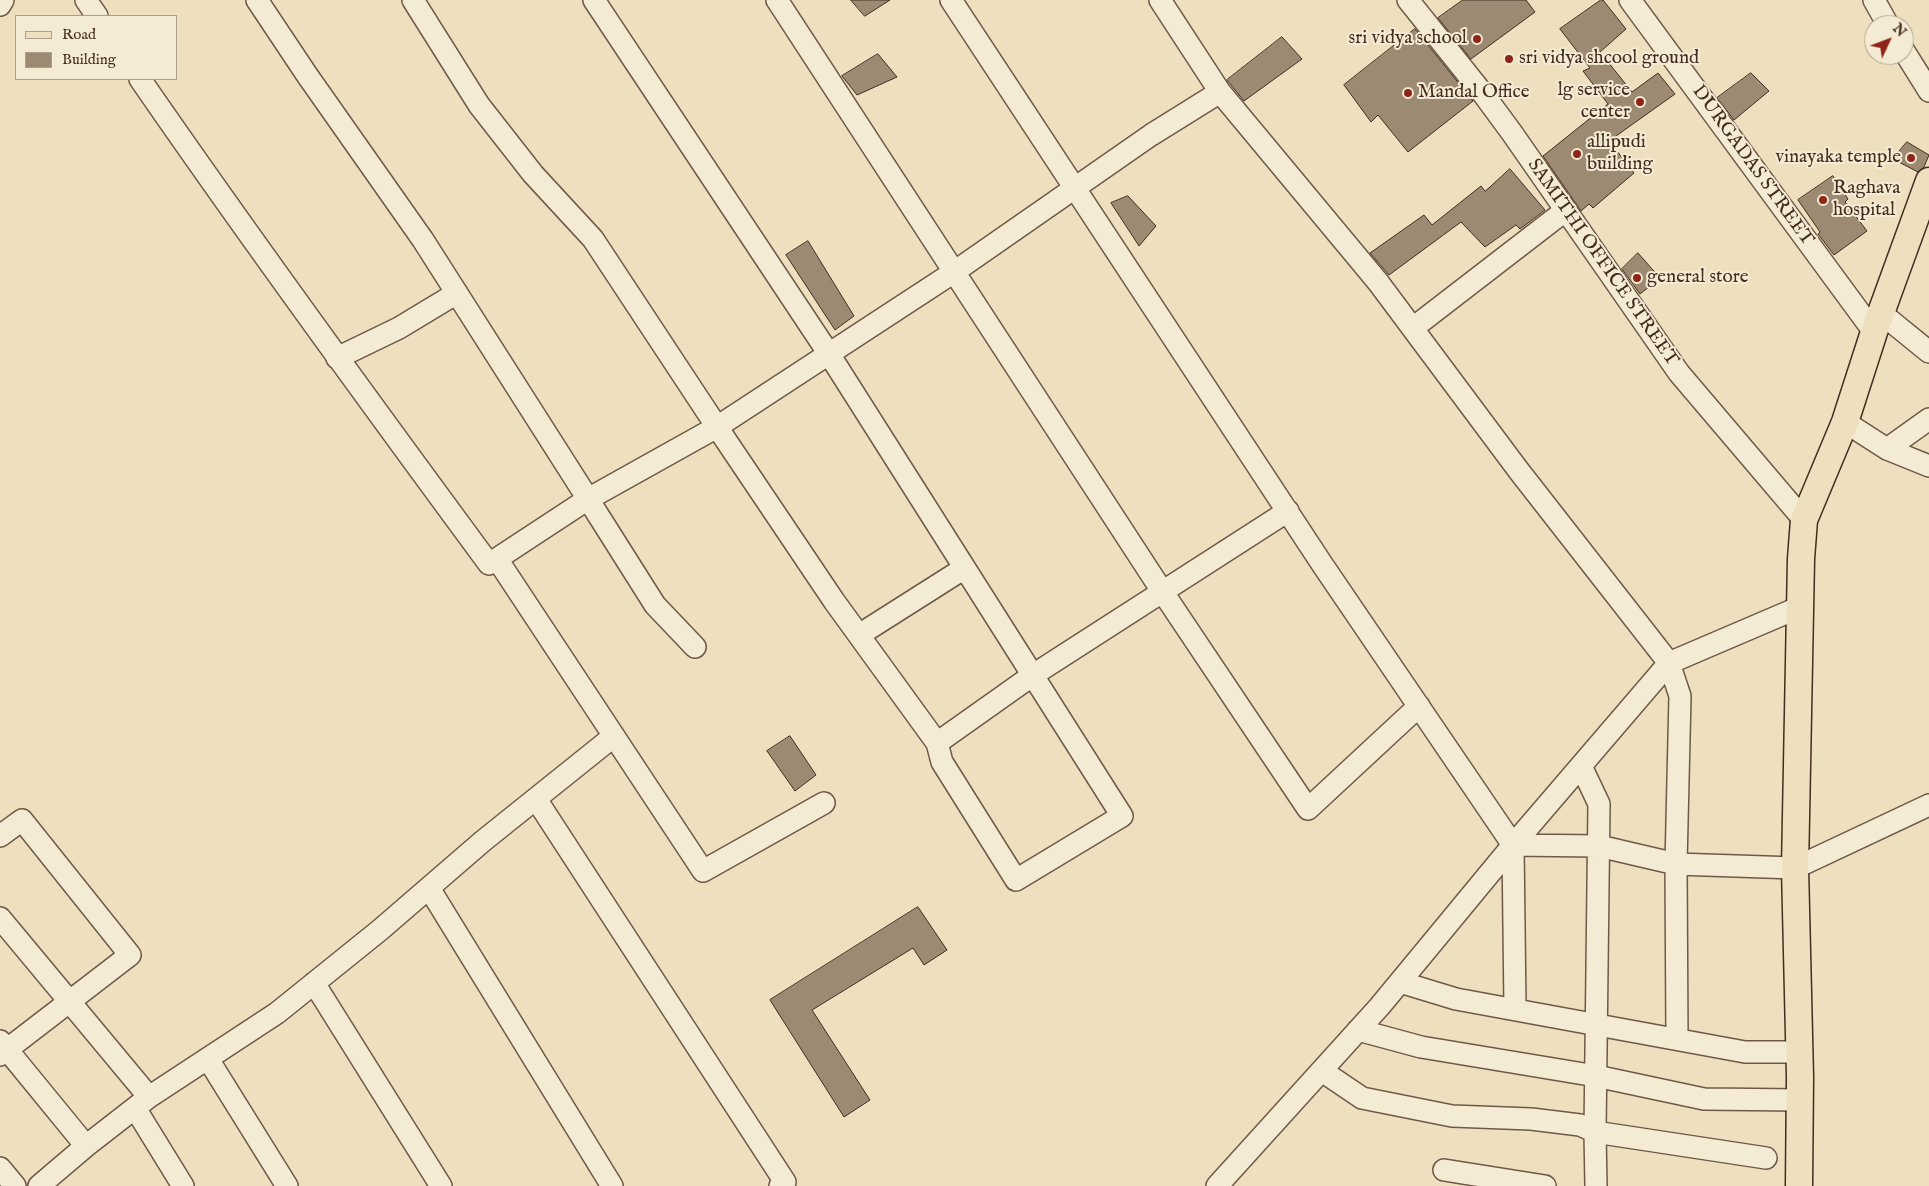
<!DOCTYPE html>
<style>
body{margin:0}
#map{position:relative;width:1929px;height:1186px;overflow:hidden;background:#eee0bf;font-family:"IM FELL English",serif}
canvas{display:block}
.legend{position:absolute;left:15px;top:15px;width:162px;height:65px;box-sizing:border-box;background:#f4ebd5;border:1px solid #ad9f8d;margin:0;padding:6px 9px;list-style:none;font-size:15px;color:#432c20}
.legend li{display:flex;align-items:center;gap:10px;height:25px}
.legend b{width:25px;border:1px solid #ad9f8d}
.north{position:absolute;left:1864px;top:15px;width:50px;height:50px;box-sizing:border-box;background:#f4ebd5;border:1px solid #ad9f8d;border-radius:50%;rotate:47deg;font-size:14px;font-weight:700;line-height:20px;text-align:center;color:#432c20}
.north::after{content:'';display:block;margin:auto;width:18px;height:22px;background:#8f2418;clip-path:polygon(50% 0,100% 100%,50% 72%,0 100%)}
</style>
<div id="map">
<canvas width="1929" height="1186"></canvas>
<ul class="legend">
<li><b style="height:6px;background:#eee0bf"></b>Road</li>
<li><b style="height:14px;background:#9c8a73"></b>Building</li>
</ul>
<div class="north">N</div>
</div>
<script>
const context = document.querySelector('canvas').getContext('2d');
context.lineJoin = 'round';
function paint(path, color) { context.fillStyle = color; context.fill(path, 'evenodd'); }
function stroke(path, color, width, dash) { context.strokeStyle = color; context.lineWidth = width; context.lineCap = dash ? 'butt' : 'round'; context.setLineDash(dash || []); context.stroke(path); }
function label(font, color, halo, rows, align = 'center') {
  context.font = font + ' "IM FELL English",serif'; context.lineWidth = 4; context.setLineDash([]); context.textBaseline = 'middle'; context.strokeStyle = halo; context.fillStyle = color; for (const [text, x, y, turn = 0] of rows) {
    context.save(); context.translate(x, y); context.rotate((+turn || 0) * Math.PI / 180); context.textAlign = isNaN(turn) ? turn : align; if (halo) context.strokeText(text, 0, 0); context.fillText(text, 0, 0); context.restore();
  }
}
const building = new Path2D(`
 M851 0H890L865 16Z
 M1463 0H1526L1535 12 1471 59 1438 18Z
 M1601 0H1603L1626 29 1600 52 1632 92 1658 73 1675 94 1609 141 1634 173 1593 208 1589 204 1581 211 1543 156 1608 104 1583 71 1590 68 1560 29Z
 M1415 29 1473 101 1408 152 1378 115 1371 122 1344 85Z
 M1282 37 1302 59 1244 101 1227 80Z
 M878 54 897 77 857 95 842 76Z
 M1751 73 1769 91 1734 120 1717 98Z
 M1907 142 1929 155 1924 167 1918 172 1893 159Z
 M1510 169 1545 210 1520 229 1516 225 1485 247 1461 222 1389 275 1370 253 1424 215 1432 225 1481 186 1485 191Z
 M1833 176 1848 199 1845 202 1867 231 1834 255 1818 234 1820 232 1798 200Z
 M1128 196 1156 226 1139 246 1111 203Z
 M808 241 854 316 835 330 786 255Z
 M1638 253 1660 278 1640 294 1622 269Z
 M790 736 816 775 795 791 767 751Z
 M918 907 947 950 924 965 913 948 812 1010 870 1100 844 1117 770 1000Z`);
paint(building, '#9c8a73');
stroke(building, '#432c20', 1);
const minor = new Path2D(`
 M86 0 97 16
 M257 0 307 75 423 240 588 499 717 427 834 601 937 743
 M413 0 479 105 533 174 593 239 717 427 954 272 1151 135 1220 92
 M594 0 829 354 1122 816 1016 880 942 762 937 743 1033 675 1288 511
 M777 0 1162 591 1308 809 1419 706
 M951 0 1322 564 1513 845 1515 1009
 M1160 0 1220 92 1378 282 1519 471 1669 663 1680 696 1676 864 1795 868 1929 805
 M1408 0 1484 95 1512 133 1679 373 1804 520
 M1630 0 1874 332
 M1874 0 1888 25
 M0 5 3 0
 M1904 51 1929 91
 M140 79C253 243 371 404 489 564L588 499 655 605 695 647
 M1881 313 1929 352
 M1413 328 1566 210
 M337 358 399 328 457 293
 M1845 422 1887 449 1929 466
 M1887 449 1929 419
 M497 559 703 871 824 803
 M859 635 963 569
 M1581 766 1599 804 1595 1132 1596 1186
 M536 799 785 1182 780 1186
 M0 836 22 820 130 955 0 1055
 M1513 845 1599 846 1676 864 1677 1039
 M429 888 612 1186
 M0 918 149 1097
 M1400 982 1456 999 1745 1052H1800
 M314 983 441 1186
 M1358 1030 1421 1047 1596 1076 1704 1099 1800 1100
 M0 1041 86 1146
 M208 1059 287 1186
 M1322 1071 1362 1098 1452 1116 1531 1119 1580 1125 1595 1132 1766 1158
 M135 1108 183 1186
 M0 1168 15 1186
 M1444 1170 1545 1186
 M39 1186 86 1146 149 1097 277 1013 380 930 483 841 614 736
 M1217 1186 1380 1006 1513 845 1669 663 1800 607`);
const major = new Path2D(`
 M1799 1186 1800 1077 1795 868 1801 559 1804 520 1845 422 1874 332 1929 181`);
stroke(minor, '#6e5948', 24);
stroke(major, '#432c20', 29);
stroke(minor, '#f4ebd5', 21);
stroke(major, '#eee0bf', 26);
for (const [x, y, r, color] of [
 [1477,39,5,"#8f2418"],
 [1509,59,5,"#8f2418"],
 [1408,93,5,"#8f2418"],
 [1640,102,5,"#8f2418"],
 [1577,154,5,"#8f2418"],
 [1911,158,5,"#8f2418"],
 [1823,200,5,"#8f2418"],
 [1637,278,5,"#8f2418"]
]) { const dot = new Path2D(); dot.arc(x, y, r, 0, 2 * Math.PI); context.fillStyle = color; context.fill(dot); stroke(dot, '#f4ebd5', 2); }
label('19px', '#432c20', '#f4ebd5', [
 ["sri vidya school",1467,39,"right"],
 ["sri vidya shcool ground",1519,59],
 ["lg service",1630,91,"right"],
 ["center",1630,113,"right"],
 ["Mandal Office",1418,93],
 ["allipudi",1587,143],
 ["building",1587,165],
 ["vinayaka temple",1901,158,"right"],
 ["Raghava",1833,189],
 ["hospital",1833,211],
 ["general store",1647,278]
], 'left');
label('19px', '#432c20', '#f4ebd5', [
 ["DURGADAS STREET",1752,166,54],
 ["SAMITHI OFFICE STREET",1602,263,55]
]);
</script>
